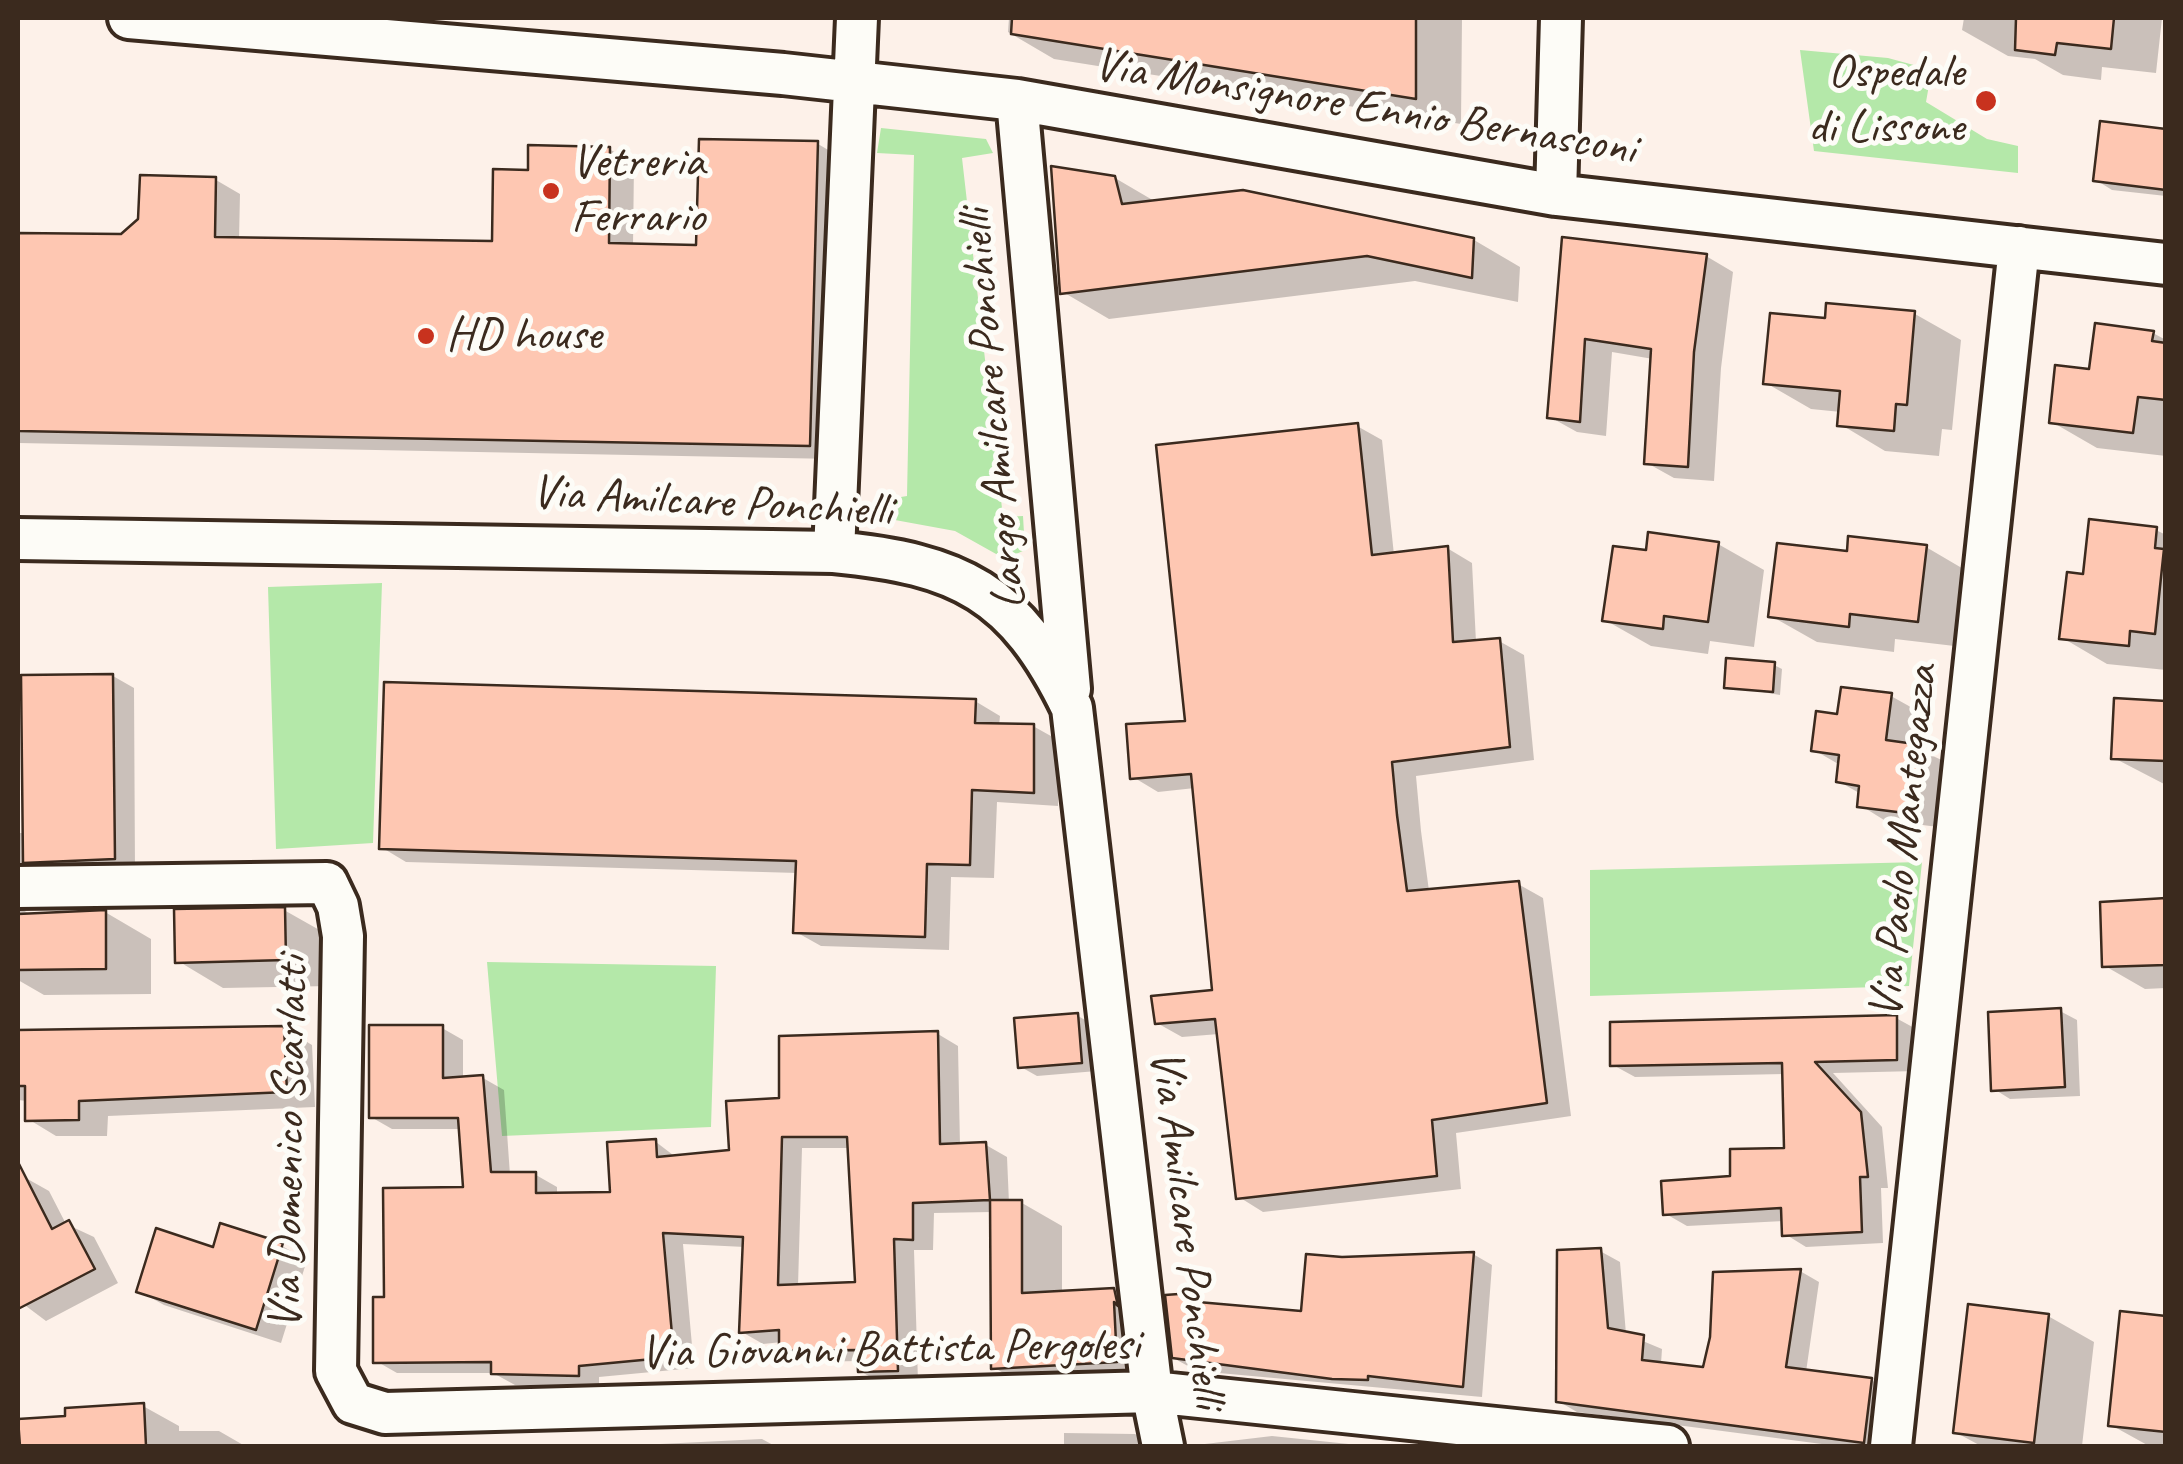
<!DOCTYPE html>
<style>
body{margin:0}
#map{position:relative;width:2183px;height:1464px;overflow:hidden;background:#fdf1e9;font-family:Caveat,sans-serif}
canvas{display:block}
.frame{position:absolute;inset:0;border:20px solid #3b2a1e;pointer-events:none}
</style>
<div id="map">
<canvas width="2183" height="1464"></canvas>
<div class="frame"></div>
</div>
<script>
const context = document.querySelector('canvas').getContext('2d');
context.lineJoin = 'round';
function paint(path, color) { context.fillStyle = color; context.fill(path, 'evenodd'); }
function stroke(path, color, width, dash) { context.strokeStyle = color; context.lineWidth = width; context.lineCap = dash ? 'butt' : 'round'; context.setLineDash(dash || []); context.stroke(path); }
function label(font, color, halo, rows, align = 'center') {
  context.font = font + ' Caveat,sans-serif'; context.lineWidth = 10; context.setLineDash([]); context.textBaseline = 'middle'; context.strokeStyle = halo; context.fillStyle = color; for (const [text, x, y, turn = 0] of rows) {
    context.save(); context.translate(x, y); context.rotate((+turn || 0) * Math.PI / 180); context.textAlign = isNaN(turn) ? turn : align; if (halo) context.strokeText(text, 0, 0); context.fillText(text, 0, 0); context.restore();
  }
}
paint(new Path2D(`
 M1800 50 1888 58 1921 67 1929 85 1926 102 1987 139 2018 146V173L1814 151Z
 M881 128 986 139 993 153 962 158 1003 517 1023 516 1025 550 1005 559 955 531 884 518 883 500 907 496 914 155 877 153Z
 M382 583 373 843 276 849 268 587Z
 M1922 862 1909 986 1590 996V870Z
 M487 962 716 966 711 1127 502 1136Z`), '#b4e8a9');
paint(new Path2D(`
 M1009 18H1462L1461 124 1054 59 1008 32Z
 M1964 18H2162L2156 73 2102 67 2101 80 2063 75 2035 59 2008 56 1962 30Z
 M2166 132V196L2112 190 2096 180Z
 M818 144 842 158 834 459 18 443V235L122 237 216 180 240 194 239 240 494 244 530 172 609 149 634 163 633 246 698 248Z
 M1115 178 1156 202 1474 240 1520 267 1518 302 1415 281 1109 319 1063 292Z
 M1564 240 1706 256 1733 272 1721 368 1714 481 1674 478 1647 463 1653 359 1612 352 1606 436 1577 432 1550 417Z
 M1915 314 1961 340 1952 430 1942 429 1939 456 1885 451 1840 424 1841 412 1811 409 1766 383 1827 321Z
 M2153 333 2166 340V456L2097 448 2052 422 2092 372Z
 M1357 426 1382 440 1394 555 1447 548 1472 563 1476 642 1499 641 1524 655 1534 760 1416 776 1421 831 1429 891 1518 884 1543 898 1571 1116 1456 1133 1461 1189 1263 1212 1239 1197 1219 1034 1182 1037 1157 1023 1215 992 1195 788 1158 792 1133 777 1188 723Z
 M2156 530 2166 535V670L2107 664 2061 637 2085 577Z
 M1718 544 1764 570 1754 647 1710 641 1708 654 1651 646 1605 620 1648 553Z
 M1926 547 1972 574 1963 647 1895 639 1894 652 1817 642 1771 616 1849 554Z
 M1774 665 1782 669 1780 695 1726 686Z
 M113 676 134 688 135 870 18 892V833H25Z
 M1891 696 1916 710 1911 746 1946 762 1938 827 1884 820 1860 805 1861 794 1838 781 1840 765 1814 750 1839 716Z
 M975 701 1000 716 999 726H1033L1058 740V806L997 802 994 878 951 877 949 950 821 946 796 932 798 873 406 862 381 847Z
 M2166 703V785L2114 758Z
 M2166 901V988L2145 989 2105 966Z
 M18 907 28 913 105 912 151 939V994L44 995 18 980Z
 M284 910 330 936 331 986 223 988 178 961Z
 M2060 1011 2077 1020 2080 1096 2010 1099 1994 1089Z
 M1078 1016 1094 1025 1097 1071 1037 1076 1021 1067Z
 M1896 1018 1918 1030V1071L1833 1073 1882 1127 1888 1188H1881L1883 1243 1806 1247 1785 1234 1784 1221 1687 1226 1666 1214 1786 1150 1785 1074 1635 1077 1613 1065Z
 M284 1028 312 1045 315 1107 108 1116 107 1136H56L28 1119 27 1101 18 1100V1035Z
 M442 1028 463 1040V1079L483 1078 504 1090 510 1175H536L557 1187V1195L613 1194 656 1142 677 1158 732 1152 782 1100 938 1034 958 1046 960 1146 986 1145 1007 1157 1009 1203H1022L1062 1226V1293L1113 1290 1153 1314 1157 1383 1033 1390 993 1367 992 1212 934 1213 933 1250H914L918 1382 881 1383 860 1371V1361L803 1362 782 1350V1342L763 1344 742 1332 745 1247 683 1244 694 1368 599 1377V1386L515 1385 493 1373H397L376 1361 465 1189 461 1129H392L371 1117ZM802 1148H850L857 1285 798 1286Z
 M24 1177 49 1191 66 1224 94 1237 118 1283 46 1321 18 1300V1180Z
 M222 1226 282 1246 307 1260 281 1343 164 1305 139 1291 214 1250Z
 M1600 1251 1620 1262 1626 1334 1662 1349 1661 1364 1705 1370 1800 1271 1819 1282 1806 1372 1871 1380 1890 1391 1884 1446H1837L1577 1412 1558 1401Z
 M1473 1254 1492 1265 1482 1397 1197 1371 1177 1360 1167 1298 1191 1296 1208 1306 1303 1313 1341 1259Z
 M2048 1316 2094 1342 2082 1446H1981L1955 1432Z
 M2166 1318V1446H2149L2111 1425Z
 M143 1406 179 1426V1431H219L245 1446H18V1422Z
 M1064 1433 1135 1434 1157 1446H1064Z
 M1272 1436 1368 1446H1188Z
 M762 1439 775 1446H619Z`), '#0003');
const building = new Path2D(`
 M1012 18H1416V99L1011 34Z
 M2016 18H2114L2111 49 2057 43 2055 55 2015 50Z
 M2100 121 2166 129V190L2093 181Z
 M699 139 818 141 810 446 18 431V233L121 234 138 219 140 175 216 177 215 237 492 241 493 169 528 170V145L610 147 609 243 696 245Z
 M1051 166 1115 176 1122 204 1243 190 1474 238 1472 278 1367 256 1060 294Z
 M1562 237 1707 254 1694 352 1688 467 1644 464 1651 349 1585 339 1580 422 1547 418Z
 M1826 303 1915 311 1907 405 1896 404 1894 431 1837 426 1840 391 1763 384 1770 313 1825 318Z
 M2095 323 2154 331 2152 341 2166 343V400L2138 397 2133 433 2049 423 2055 365 2089 369Z
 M1358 423 1372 555 1448 546 1453 642 1500 638 1510 747 1392 762 1397 815 1407 891 1519 881 1547 1103 1432 1120 1437 1176 1236 1199 1215 1019 1155 1024 1151 996 1212 990 1191 774 1130 779 1126 724 1185 721 1156 445Z
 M2089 519 2157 527 2155 548 2164 549 2155 634 2130 631 2129 646 2059 639 2067 572 2083 574Z
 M1648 532 1719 542 1708 622 1664 616 1663 629 1602 621 1613 546 1646 550Z
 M1848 536 1927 545 1918 622 1850 614 1849 627 1768 617 1777 543 1847 551Z
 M1726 658 1775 662 1773 692 1724 688Z
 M113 674 115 859 23 863 21 675Z
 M384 682 976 699 975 723 1034 724V793L972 790 970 865 927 864 925 937 793 933 796 861 379 849Z
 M1841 687 1892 693 1886 740 1922 745 1913 814 1857 807 1859 786 1836 782 1839 755 1811 751 1816 711 1837 714Z
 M2114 698 2166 701V761L2111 759Z
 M2166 898V965L2102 967 2100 902Z
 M285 907 286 960 175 963 174 909Z
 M106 910V969L18 970V914Z
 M2061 1008 2065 1087 1991 1091 1988 1012Z
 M1078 1013 1082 1063 1018 1068 1014 1018Z
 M1897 1015V1060L1815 1062 1861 1112 1868 1177H1860L1862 1232 1782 1236 1781 1208 1663 1215 1661 1181 1730 1176V1149L1784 1148 1782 1063 1610 1066V1022Z
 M369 1025H443V1078L483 1075 491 1172H536V1193L610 1192 607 1142 656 1139 657 1157 729 1150 726 1101 779 1098V1036L938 1031 940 1144 986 1142 990 1200 913 1203V1240L894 1239 898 1371 858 1372 857 1350 779 1351V1330L739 1333 743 1237 663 1233 674 1357 579 1366V1376L491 1374V1362L373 1363V1297H384L383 1188 463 1187 458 1118H369ZM782 1137H847L855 1282 778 1285Z
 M284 1026 287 1092 79 1101V1120L25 1121V1086H18V1030Z
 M18 1162 52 1229 69 1220 95 1269 18 1309Z
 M990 1200H1022V1293L1114 1288 1118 1306 1114 1302 1117 1362 991 1369Z
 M220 1223 283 1243 256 1330 136 1292 156 1228 213 1247Z
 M1601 1248 1608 1328 1644 1335 1642 1360 1703 1367 1710 1337 1713 1272 1801 1269 1786 1367 1872 1378 1864 1443 1556 1402 1557 1250Z
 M1474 1252 1463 1387 1368 1376V1380L1332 1379 1172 1358 1165 1295 1192 1293 1198 1302 1301 1311 1306 1254 1342 1257Z
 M1968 1304 2049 1314 2034 1443 1953 1433Z
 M2120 1311 2166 1316V1432L2108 1426Z
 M144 1403 146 1446H20L18 1419 65 1416V1408Z`);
paint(building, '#fec7b2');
stroke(building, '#3b2a1e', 2.5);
const minor = new Path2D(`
 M129 18 783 74 1017 100 1556 195 2166 264
 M1017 100 1070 689
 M1556 195 1561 18
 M18 539 834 552C960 564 1016 592 1072 708L1152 1392 1163 1446
 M834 552 857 18
 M18 887 327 883 338 906 343 936 336 1371 353 1403 385 1413 1152 1392 1668 1446
 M1891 1446 2019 247`);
stroke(minor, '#3b2a1e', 48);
stroke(minor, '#fdfcf7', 40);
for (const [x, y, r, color] of [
 [1986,101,12,"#c8321e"],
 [551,191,10,"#c8321e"],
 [426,336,10,"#c8321e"]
]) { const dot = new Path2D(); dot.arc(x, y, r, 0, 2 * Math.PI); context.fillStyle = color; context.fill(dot); stroke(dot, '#fdfcf7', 4); }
label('48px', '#3b2a1e', '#fdfcf7', [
 ["Ospedale",1964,73,"right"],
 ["di Lissone",1964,128,"right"],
 ["Vetreria",571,163],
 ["Ferrario",571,218],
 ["HD house",446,336]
], 'left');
label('48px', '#3b2a1e', '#fdfcf7', [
 ["Via Monsignore Ennio Bernasconi",1365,108,9],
 ["Largo Amilcare Ponchielli",994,409,-95],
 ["Via Amilcare Ponchielli",712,503,3],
 ["Via Paolo Mantegazza",1905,842,-84],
 ["Via Domenico Scarlatti",290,1143,-89],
 ["Via Amilcare Ponchielli",1186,1229,83],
 ["Via Giovanni Battista Pergolesi",890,1350,-1]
]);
</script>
